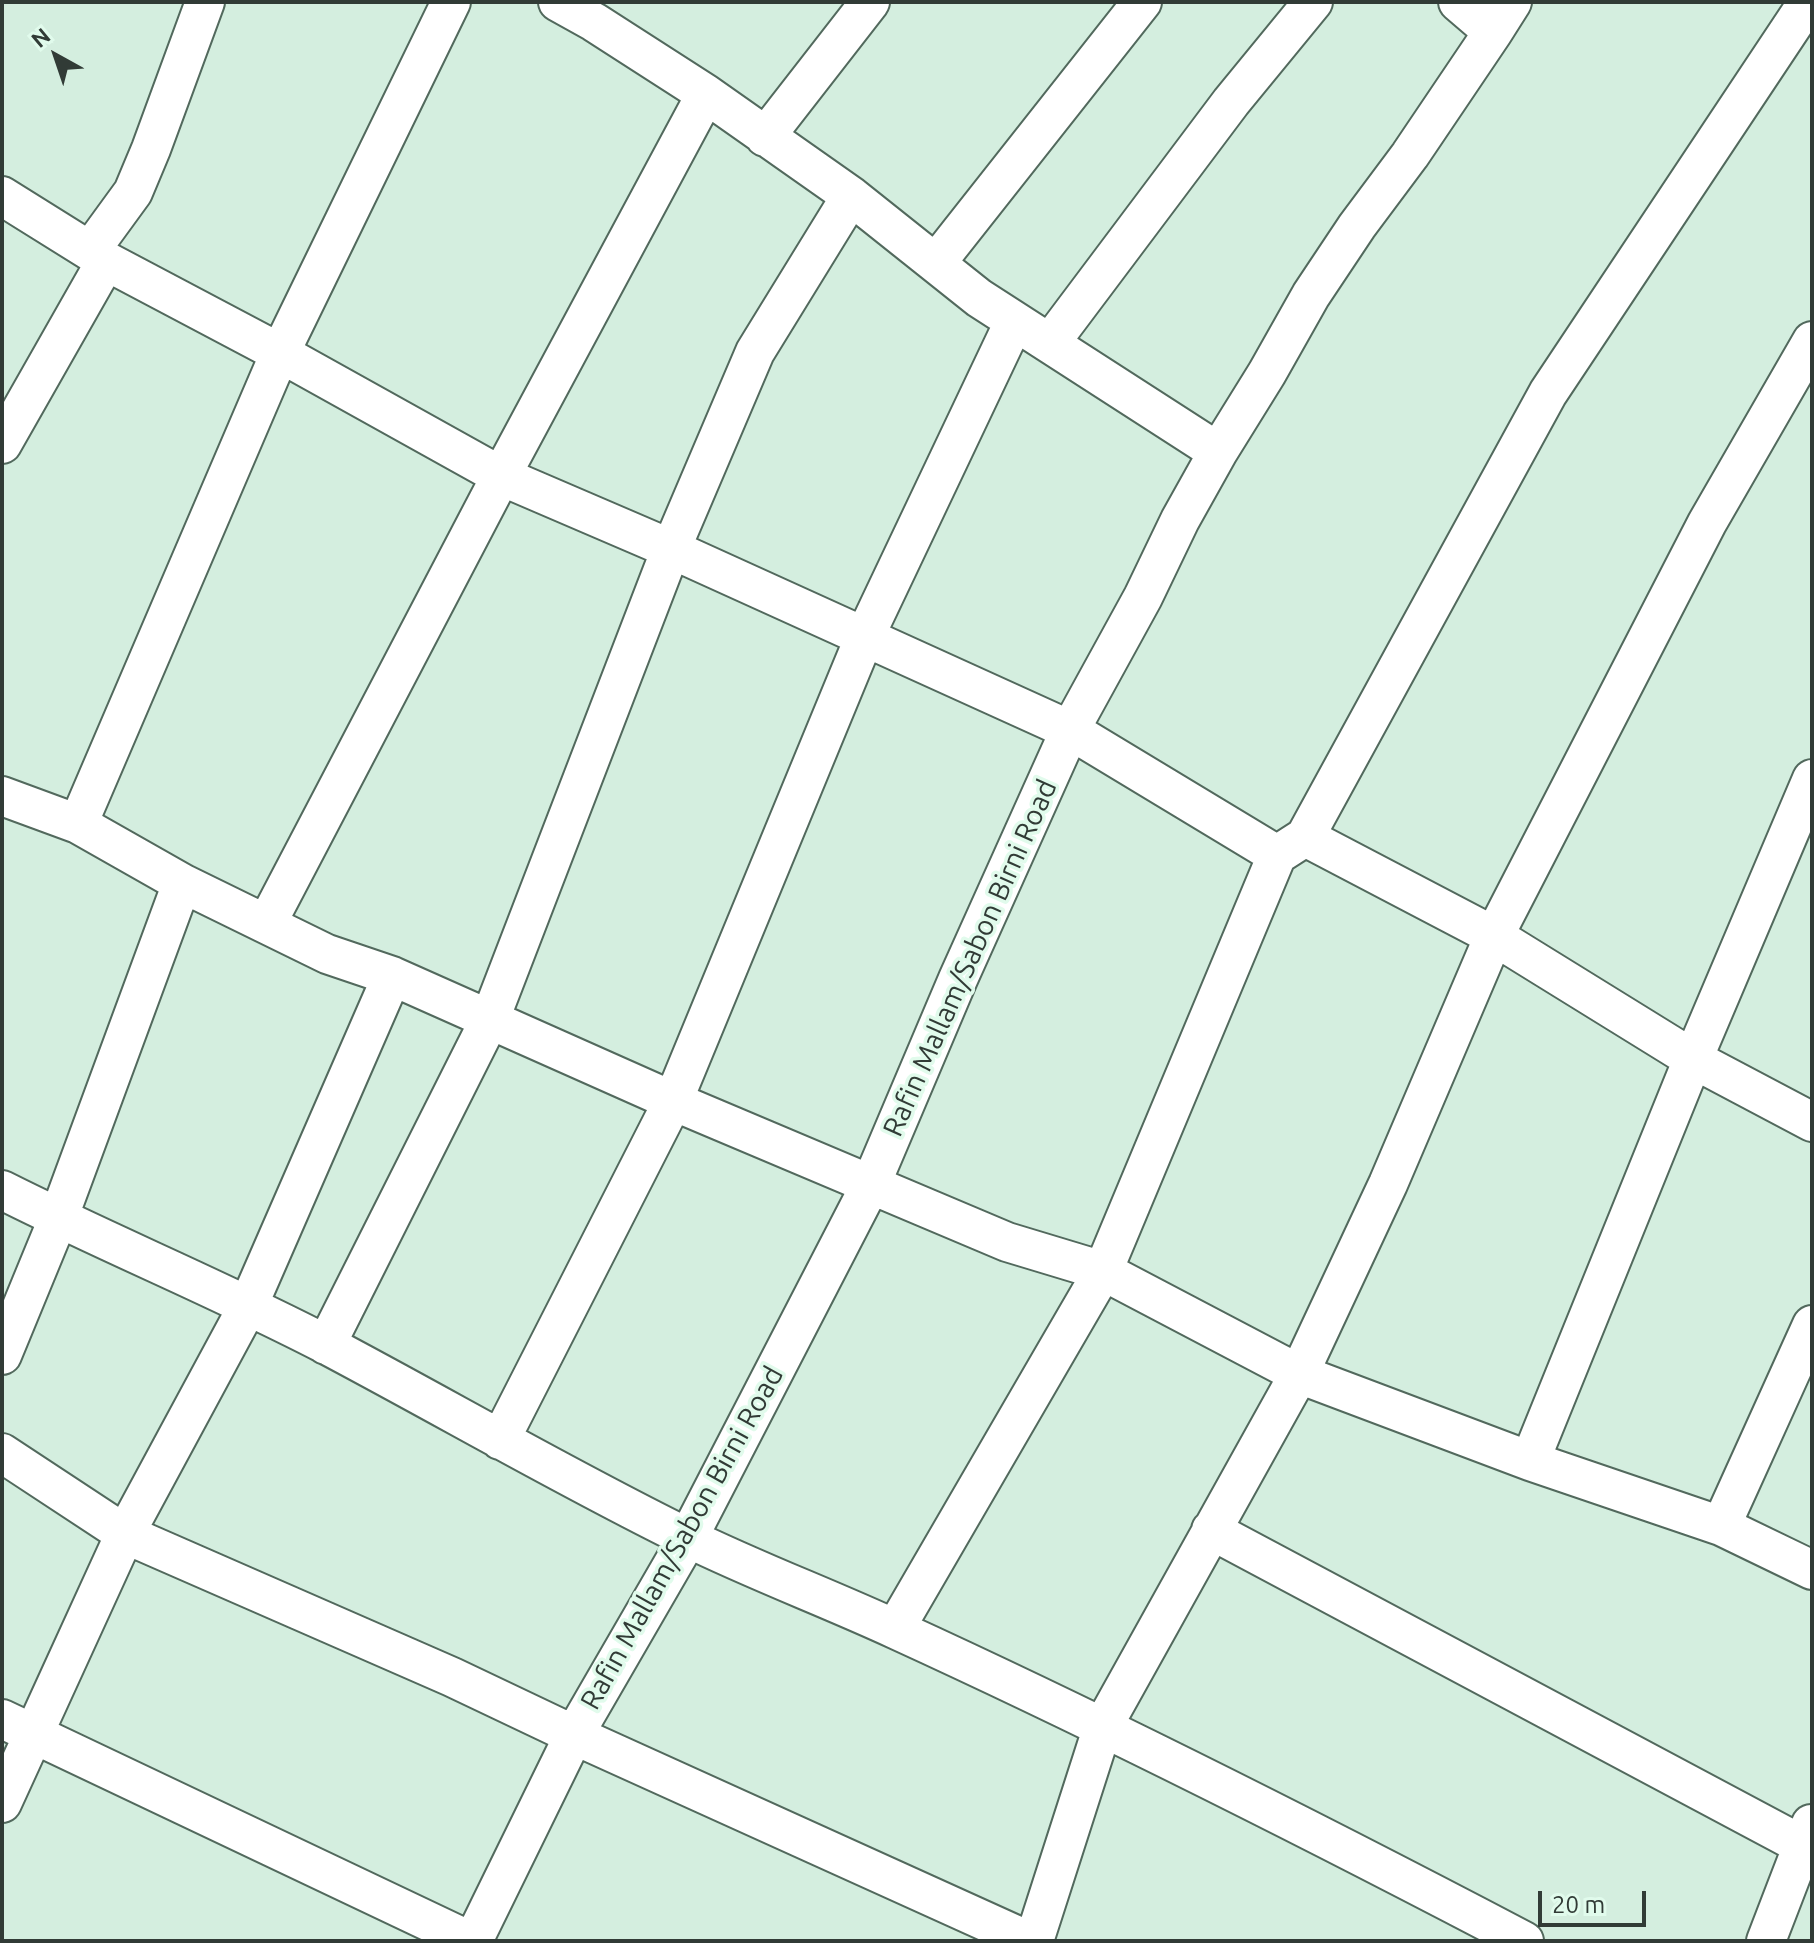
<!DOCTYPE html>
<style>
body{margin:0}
#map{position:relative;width:1814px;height:1943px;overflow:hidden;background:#d4eedf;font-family:Ubuntu,sans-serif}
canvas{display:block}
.frame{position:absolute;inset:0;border:4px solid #313b36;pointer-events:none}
.north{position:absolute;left:16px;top:16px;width:80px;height:80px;-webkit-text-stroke:6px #e1fbec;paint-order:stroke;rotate:320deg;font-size:22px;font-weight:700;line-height:32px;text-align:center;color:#313b36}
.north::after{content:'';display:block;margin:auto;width:28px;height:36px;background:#313b36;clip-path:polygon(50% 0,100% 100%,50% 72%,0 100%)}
.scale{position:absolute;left:1538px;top:1891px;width:108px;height:36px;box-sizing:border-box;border:4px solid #313b36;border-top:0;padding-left:10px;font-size:24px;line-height:28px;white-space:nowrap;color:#313b36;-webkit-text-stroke:6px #e1fbec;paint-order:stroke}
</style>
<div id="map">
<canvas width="1814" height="1943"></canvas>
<div class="frame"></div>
<div class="north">N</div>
<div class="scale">20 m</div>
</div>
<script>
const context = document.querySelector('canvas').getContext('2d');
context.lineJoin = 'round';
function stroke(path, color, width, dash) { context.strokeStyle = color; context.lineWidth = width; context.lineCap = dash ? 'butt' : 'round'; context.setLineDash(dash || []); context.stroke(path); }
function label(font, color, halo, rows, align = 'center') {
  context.font = font + ' Ubuntu,sans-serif'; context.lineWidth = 7; context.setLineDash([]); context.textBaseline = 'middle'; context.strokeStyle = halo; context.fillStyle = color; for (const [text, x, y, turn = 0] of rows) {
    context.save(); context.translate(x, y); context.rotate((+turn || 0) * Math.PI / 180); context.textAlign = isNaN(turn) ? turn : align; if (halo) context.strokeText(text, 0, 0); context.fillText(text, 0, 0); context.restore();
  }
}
const minor = new Path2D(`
 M558 2 594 22 706 94 851 196 979 298 1218 452
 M1458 2 1493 32
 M765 137 870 2
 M2 196 106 261 280 353 501 476 671 549 1070 730 1277 855 1305 837 1494 936 1693 1059 1812 1122
 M90 251 133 192 151 149 205 2
 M936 263 1142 2
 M1050 343 1231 102 1313 2
 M2 444 106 261
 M2 796 78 824 182 883 327 954 392 976 673 1101 1007 1242 1103 1271 1299 1374 1530 1461 1721 1526 1812 1570
 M78 824 280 353 451 2
 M1305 837 1548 393 1808 2
 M267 923 501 476 706 94
 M2 1190C109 1244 219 1289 325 1344 446 1408 564 1477 686 1537 755 1571 828 1598 897 1630 1109 1727 1318 1833 1524 1941
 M326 1345 490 1019 671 549 755 352 851 196
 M2 1355 58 1219 182 883
 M500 1440 673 1101 865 636 1014 322
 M2 1453 125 1534 452 1677 574 1735 1029 1941
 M1530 1461 1693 1059 1812 779
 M1721 1526 1812 1325
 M1211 1530 1802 1845
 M895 1629 1103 1271 1277 855
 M2 1719 470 1941
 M2 1803 125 1534 248 1306 392 976
 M473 1941 574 1735 688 1538 871 1184 958 979 1070 730 1143 597 1180 520 1218 452 1267 373 1311 295 1357 226 1410 155 1493 32 1512 2
 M1034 1941 1103 1726 1299 1374 1388 1184 1494 936 1707 523 1812 341
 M1766 1941 1811 1824`);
stroke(minor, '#52695d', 42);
stroke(minor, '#fff', 38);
label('28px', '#313b36', '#e1fbec', [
 ["Rafin Mallam/Sabon Birni Road",970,958,-66],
 ["Rafin Mallam/Sabon Birni Road",682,1538,-61]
]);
</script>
